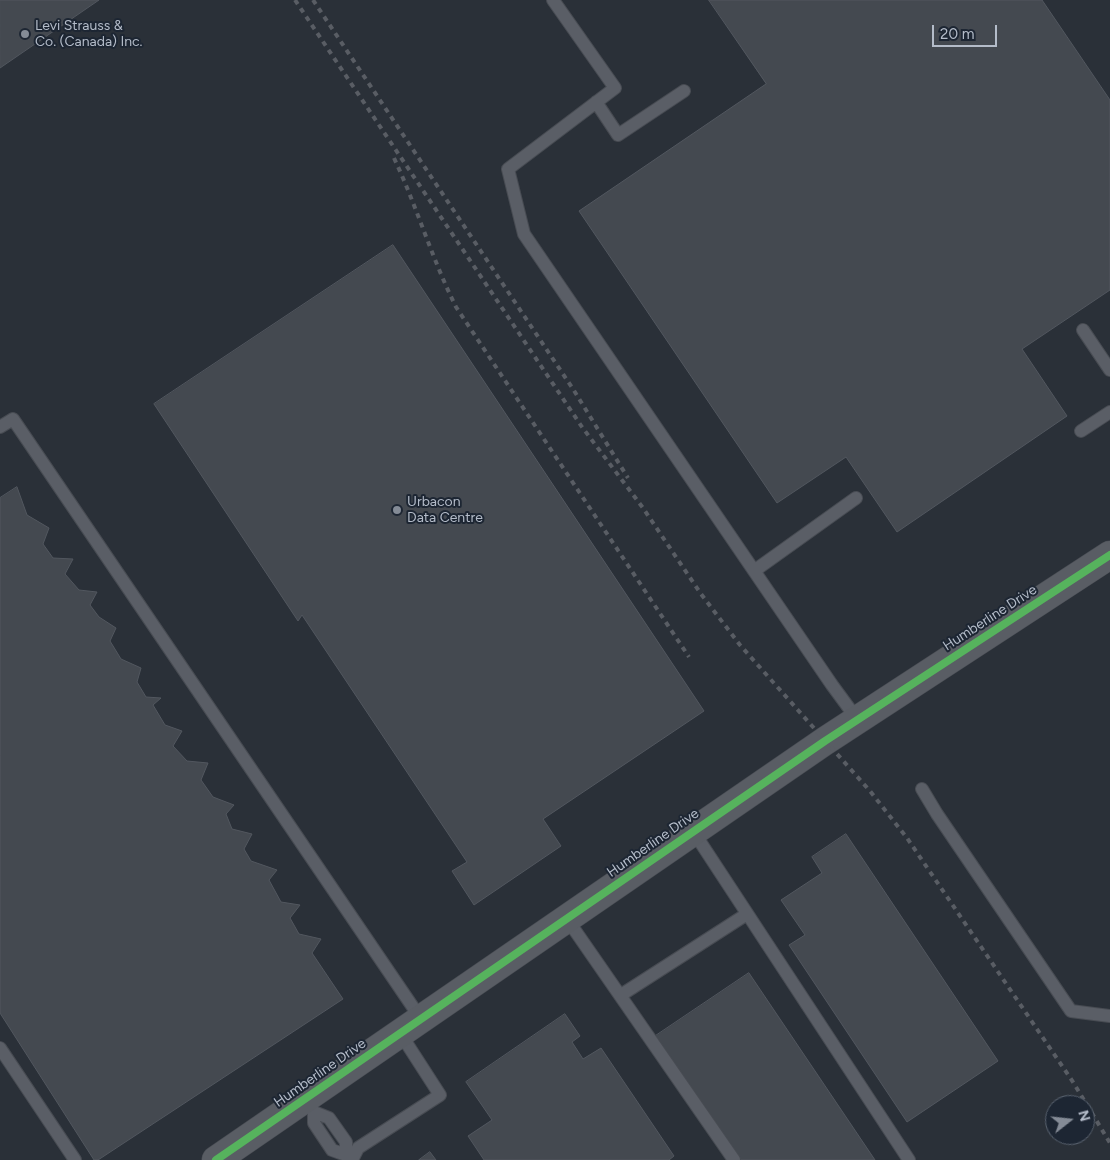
<!DOCTYPE html>
<style>
body{margin:0}
#map{position:relative;width:1110px;height:1160px;overflow:hidden;background:#2a3038;font-family:Figtree,sans-serif}
canvas{display:block}
.north{position:absolute;left:1045px;top:1095px;width:50px;height:50px;box-sizing:border-box;background:#1d2633;border:1px solid #59626f;border-radius:50%;rotate:74deg;font-size:14px;font-weight:700;line-height:20px;text-align:center;color:#b4bcc9}
.north::after{content:'';display:block;margin:auto;width:18px;height:22px;background:#848b96;clip-path:polygon(50% 0,100% 100%,50% 72%,0 100%)}
.scale{position:absolute;left:932px;top:25px;width:65px;height:22px;box-sizing:border-box;border:2px solid #b4bcc9;border-top:0;padding-left:6px;font-size:15px;line-height:18px;white-space:nowrap;color:#b4bcc9;-webkit-text-stroke:4px #1d2633;paint-order:stroke}
</style>
<div id="map">
<canvas width="1110" height="1160"></canvas>
<div class="north">N</div>
<div class="scale">20 m</div>
</div>
<script>
const context = document.querySelector('canvas').getContext('2d');
context.lineJoin = 'round';
function paint(path, color) { context.fillStyle = color; context.fill(path, 'evenodd'); }
function stroke(path, color, width, dash) { context.strokeStyle = color; context.lineWidth = width; context.lineCap = dash ? 'butt' : 'round'; context.setLineDash(dash || []); context.stroke(path); }
function label(font, color, halo, rows, align = 'center') {
  context.font = font + ' Figtree,sans-serif'; context.lineWidth = 4; context.setLineDash([]); context.textBaseline = 'middle'; context.strokeStyle = halo; context.fillStyle = color; for (const [text, x, y, turn = 0] of rows) {
    context.save(); context.translate(x, y); context.rotate((+turn || 0) * Math.PI / 180); context.textAlign = isNaN(turn) ? turn : align; if (halo) context.strokeText(text, 0, 0); context.fillText(text, 0, 0); context.restore();
  }
}
const building = new Path2D(`
 M0 0H99L0 68Z
 M709 0H1042L1110 100V290L1022 349 1067 416 897 532 846 457 777 503 579 211 766 84Z
 M393 245 704 711 543 819 561 846 474 905 452 871 467 862 302 615 298 621 154 404Z
 M17 487 27 515 49 528 43 544 53 558 73 559 65 574 79 590 97 592 90 605 99 617 116 628 110 641 121 659 141 668 137 682 146 697 161 698 153 705 165 725 182 731 173 746 187 761 208 763 201 780 213 797 234 805 226 814 232 829 252 834 244 849 251 861 277 870 269 880 281 902 300 905 290 918 299 934 321 939 312 953 343 999 98 1160H94L0 1013V498Z
 M846 834 998 1061 907 1122 789 945 805 935 781 900 822 873 812 857Z
 M749 973 875 1160H737L654 1037Z
 M565 1014 580 1036 572 1042 583 1059 601 1048 674 1156 669 1160H484L468 1136 492 1120 466 1082Z
 M430 1152 436 1160H419Z`);
paint(building, '#444950');
stroke(building, '#52575f', 1);
const lane = new Path2D(`
 M553 0 615 88 508 169 524 234 832 685 857 719
 M596 102 618 135 684 91
 M1083 330 1110 370
 M0 427 13 419 421 1019
 M1081 431 1110 412
 M754 571 856 498
 M922 789 937 814 1071 1011 1110 1016
 M693 831 909 1160
 M567 919 734 1160
 M621 995 747 914
 M0 1048 75 1160
 M305 1099 314 1112 329 1118 346 1142V1155
 M314 1112V1123L332 1150 346 1155 349 1160
 M352 1160 358 1148 440 1095 400 1033`);
const secondary = new Path2D(`
 M216 1160 825 741 1110 555`);
stroke(lane, '#484c53', 14);
stroke(secondary, '#484c53', 29);
stroke(lane, '#5a5e66', 12);
stroke(secondary, '#595d64', 28);
stroke(new Path2D(`
 M295 0 582 427 643 508 701 594 740 645 870 791 907 838 1073 1082 1110 1143
 M313 0 573 389 628 478
 M394 158C417 207 432 259 456 307L689 657`), '#595d64', 4, [5, 5]);
stroke(new Path2D(`
 M216 1160 825 741 1110 555`), '#56b35d', 8);
for (const [x, y, r, color] of [
 [25,34,5,"#848b96"],
 [397,510,5,"#848b96"]
]) { const dot = new Path2D(); dot.arc(x, y, r, 0, 2 * Math.PI); context.fillStyle = color; context.fill(dot); stroke(dot, '#1d2633', 2); }
label('14px', '#b4bcc9', '#1d2633', [
 ["Levi Strauss &",35,26],
 ["Co. (Canada) Inc.",35,42],
 ["Urbacon",407,502],
 ["Data Centre",407,518]
], 'left');
label('14px', '#b4bcc9', '#1d2633', [
 ["Humberline Drive",990,618,-33],
 ["Humberline Drive",653,843,-35],
 ["Humberline Drive",320,1073,-35]
]);
</script>
